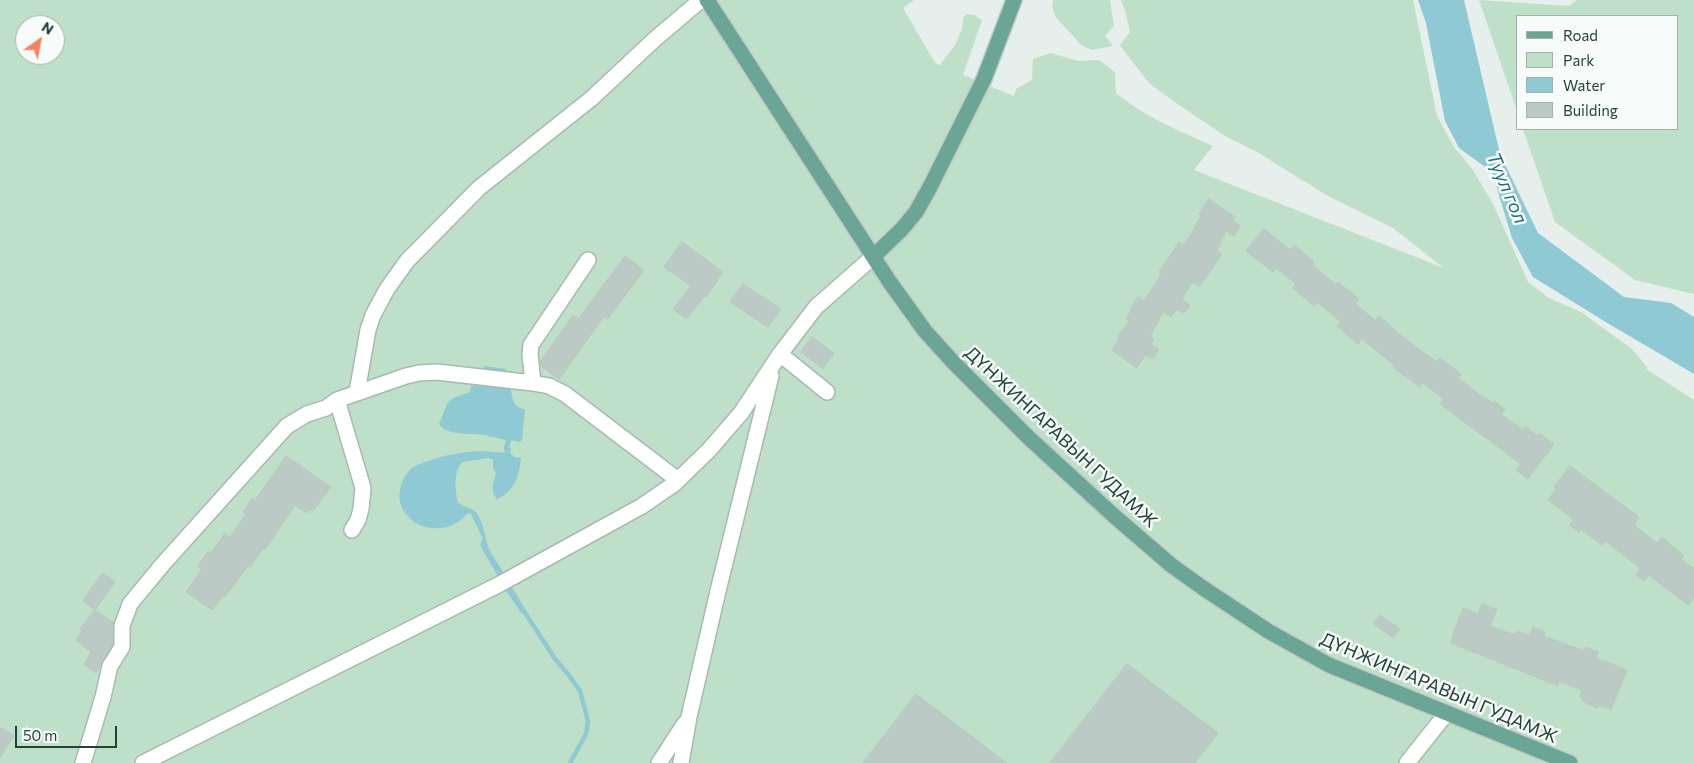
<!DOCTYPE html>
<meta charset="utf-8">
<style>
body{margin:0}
#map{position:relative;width:1694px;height:763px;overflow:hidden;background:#e6efeb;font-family:Commissioner,sans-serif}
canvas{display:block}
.legend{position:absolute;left:1516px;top:15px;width:162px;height:115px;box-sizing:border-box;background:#f7fbf9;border:1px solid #a3b1ad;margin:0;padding:6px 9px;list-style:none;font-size:15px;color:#24423a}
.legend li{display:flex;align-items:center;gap:10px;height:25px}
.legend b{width:25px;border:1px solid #a3b1ad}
.north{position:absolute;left:15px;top:15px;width:50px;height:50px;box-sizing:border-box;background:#f7fbf9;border:1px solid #a3b1ad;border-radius:50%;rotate:33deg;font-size:14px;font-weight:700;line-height:20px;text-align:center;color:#24423a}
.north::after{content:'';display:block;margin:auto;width:18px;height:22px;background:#f4845f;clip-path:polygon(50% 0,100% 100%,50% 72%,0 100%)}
.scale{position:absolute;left:15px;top:726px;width:102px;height:22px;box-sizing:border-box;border:2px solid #24423a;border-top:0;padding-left:6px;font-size:15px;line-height:18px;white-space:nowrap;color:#24423a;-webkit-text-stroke:4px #f7fbf9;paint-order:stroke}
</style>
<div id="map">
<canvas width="1694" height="763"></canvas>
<ul class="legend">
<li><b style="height:6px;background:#6aa596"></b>Road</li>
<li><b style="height:14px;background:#bfe0c8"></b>Park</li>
<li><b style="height:14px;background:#8ec9d4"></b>Water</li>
<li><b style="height:14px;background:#bbcac4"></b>Building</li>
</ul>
<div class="north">N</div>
<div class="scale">50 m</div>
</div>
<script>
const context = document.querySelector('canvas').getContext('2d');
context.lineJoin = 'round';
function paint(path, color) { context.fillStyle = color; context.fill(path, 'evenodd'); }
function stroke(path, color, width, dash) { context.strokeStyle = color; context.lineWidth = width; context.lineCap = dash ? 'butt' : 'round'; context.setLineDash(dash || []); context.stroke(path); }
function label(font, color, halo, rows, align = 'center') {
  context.font = font + ' Commissioner,sans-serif'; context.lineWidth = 5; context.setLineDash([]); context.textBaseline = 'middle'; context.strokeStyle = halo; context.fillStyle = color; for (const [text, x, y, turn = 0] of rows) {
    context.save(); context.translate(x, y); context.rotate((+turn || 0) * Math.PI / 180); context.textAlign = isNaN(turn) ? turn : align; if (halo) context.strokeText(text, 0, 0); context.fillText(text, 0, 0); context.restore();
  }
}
paint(new Path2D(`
 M0 0H914L903 8 935 63 940 65 955 45 962 29 963 18 966 14 974 15 982 20 963 75 1014 96 1016 89 1032 80 1033 59 1051 53 1078 61 1099 60 1115 72 1116 93C1147 118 1177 130 1213 146L1194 170 1444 268 1393 228 1328 196 1257 152 1225 136 1179 105 1150 84 1127 55 1120 45 1130 32 1126 14 1121 0H1413L1437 116 1454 147 1473 170 1493 204 1528 282 1549 298 1581 312 1632 349 1648 368 1646 369 1694 400V763H0ZM25 25H55V55H25Z
 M1053 0H1110L1114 26 1105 36 1113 46 1092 50 1081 45 1055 16 1052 6Z
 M1479 0 1569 6 1577 0H1694V294L1635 280 1555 222 1523 129H1678V16H1518V114Z`), '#bfe0c8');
paint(new Path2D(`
 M1418 0H1464L1500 154 1538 233 1624 297 1671 303 1694 317V374L1604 321 1533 277 1512 238 1492 172 1459 148 1445 121 1426 23Z
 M484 366 506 369 504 387 510 388C515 401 509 403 525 410L522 440 520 442 512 440 509 445 511 449 510 453 516 458 521 457C519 476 515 491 497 499 489 489 494 483 496 473L493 468V460L488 458 462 462C455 472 455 480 456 492 457 496 456 500 459 503 464 508 474 507 478 515 484 526 485 538 489 549L527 612 522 614 507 592 482 549 480 544 483 539 471 514 468 513C439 547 385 519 403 480 405 476 408 471 412 468 421 462 431 460 441 457 466 451 479 450 505 453L504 447 506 441 503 439C497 438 490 436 484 435 472 433 445 436 439 424L447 404 453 398 470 392 471 386H481Z`), '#8ec9d4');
stroke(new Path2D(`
 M522 608 555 659 568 674 580 691 588 721 586 734 570 763`), '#8ec9d4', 4.5);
const building = new Path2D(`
 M1209 199 1235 217 1232 219 1240 226 1234 236 1226 231 1217 250 1222 254 1200 286 1192 282 1182 299 1190 306 1184 313 1177 309 1171 317 1163 312 1150 336 1154 339 1151 344 1159 350 1153 359 1145 355 1137 368 1112 350 1119 339 1118 336 1129 321 1126 318 1131 311V307L1138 297 1144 301 1162 273 1159 272 1179 242 1183 245 1195 228 1194 227 1201 216 1199 214Z
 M1264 229 1290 250 1294 245 1314 262 1312 265 1336 285 1338 282 1359 299 1355 304 1375 320 1379 316 1404 338 1437 362 1440 358 1461 374 1458 378 1484 398 1485 397 1492 403 1494 401 1505 409 1501 414 1523 430 1525 426 1538 436 1539 433 1554 444 1528 479 1516 470 1521 464 1440 404 1444 399 1423 383 1420 387 1394 368 1395 366 1362 339 1358 344 1337 326 1341 322 1317 302 1314 306 1293 288 1296 284 1276 268 1273 272 1246 251Z
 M682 242 723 272 706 297 705 296 686 319 673 309 691 286 664 267Z
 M625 256 644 270 608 319 604 316 559 379 541 366 540 362 573 315 578 319Z
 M743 284 781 309 768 327 730 302Z
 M812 337 834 353 823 369 801 352Z
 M286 456 331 487 313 511 310 509 307 513 295 505 265 550 263 549 250 567 248 566 225 597 223 596 212 610 186 592 202 569 198 566 208 551 211 553 225 533 230 537 246 514 243 512 252 498 255 500Z
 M1570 466 1639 517 1634 525 1657 543 1662 537 1684 556 1681 559 1694 569V598L1688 605 1649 575 1644 581 1636 575 1640 568 1605 541 1602 545 1581 529 1579 532 1569 525 1574 520 1548 500 1556 489 1554 487Z
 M103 573 115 582 95 610 83 601Z
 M1482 604 1497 609 1490 626 1515 635 1517 631 1529 636 1533 627 1545 632 1544 636 1584 651 1586 647 1598 652 1596 658 1627 670 1611 710 1599 705 1598 708 1582 701 1583 699 1580 697 1582 690 1559 681 1558 686 1451 643 1453 638 1452 637 1463 608 1478 614Z
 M95 610 113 622V644L96 673 84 664 91 652 76 640 82 631 80 629Z
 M1380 615 1400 629 1393 638 1374 624Z
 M1127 664 1218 733 1195 763H1050Z
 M916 694 1007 763H863Z
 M0 728 14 735 0 758Z`);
paint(building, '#bbcac4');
stroke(building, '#b8c9c2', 1);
const minor = new Path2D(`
 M780 354 827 392
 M533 383 530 354 531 345 588 260
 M357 392 368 330 373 315 387 289 407 261 479 188 592 98 655 39 701 0
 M337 400 363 488 361 509 358 520 352 530
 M83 763 103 697 110 666 122 647V626L130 604 163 564 287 426 307 414 326 408 337 400 406 376 419 373 437 372 533 383 549 386 565 394 678 480
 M143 763 500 584 642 506 674 484 709 450 741 413 780 354 816 307 874 256
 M659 763 685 723
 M681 763 689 717 718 591 771 376
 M1407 763 1446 714`);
const major = new Path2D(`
 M707 0 889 281 925 331 953 362 1029 438 1113 515 1171 565 1203 588 1268 631 1329 665 1570 763
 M874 256 902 229 916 212 930 187 984 79 1014 0`);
stroke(minor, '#a8b8b2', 18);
stroke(major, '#c2cac8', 18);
stroke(minor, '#fff', 15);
stroke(major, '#6aa596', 15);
label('18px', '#24423a', '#f7fbf9', [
 ["ДҮНЖИНГАРАВЫН ГУДАМЖ",1061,437,43],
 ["ДҮНЖИНГАРАВЫН ГУДАМЖ",1439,688,23]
]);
label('italic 19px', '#1c6f80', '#f7fbf9', [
 ["Туул гол",1507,188,67]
]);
</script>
